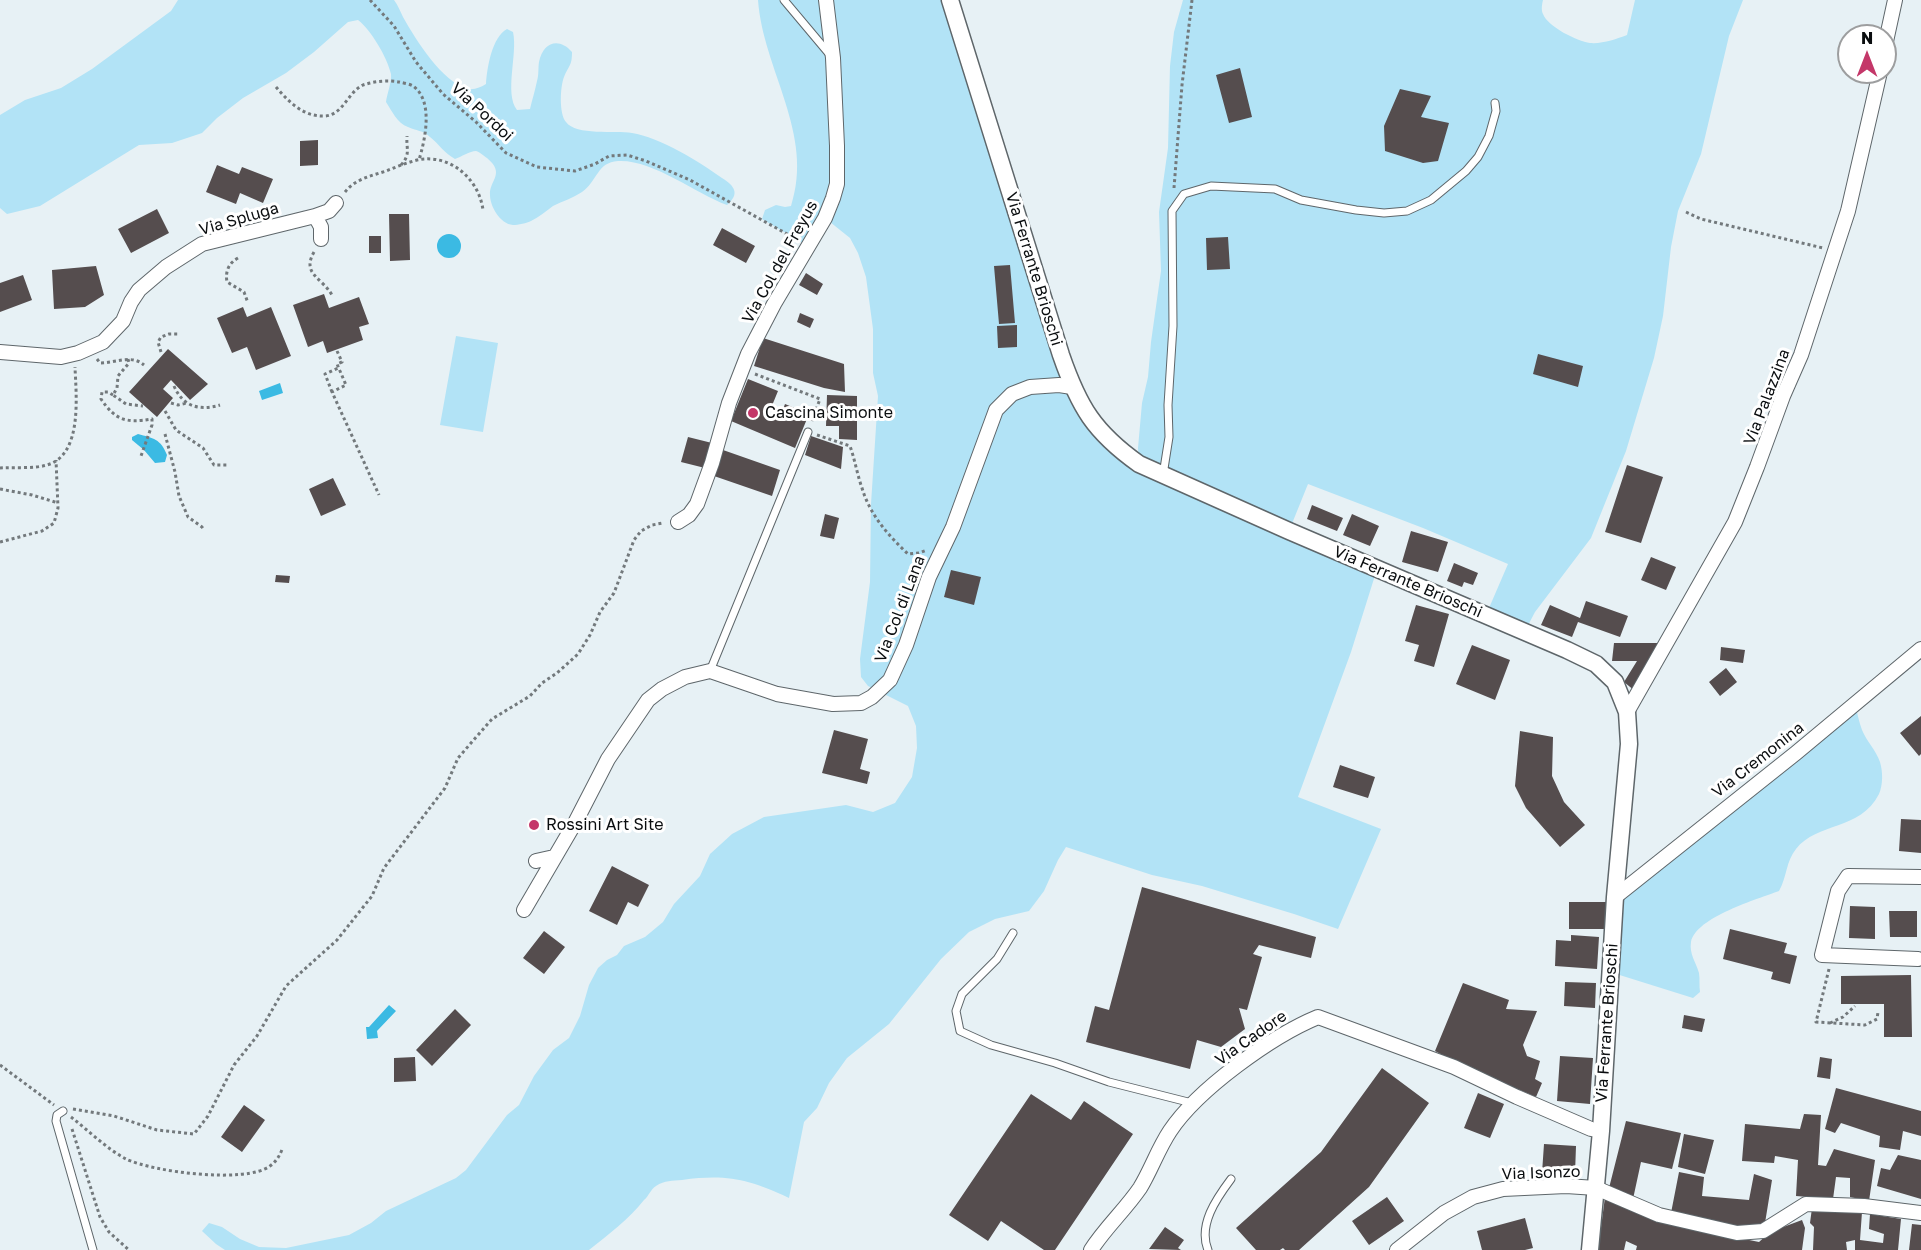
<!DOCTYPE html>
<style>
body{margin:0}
#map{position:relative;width:1921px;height:1250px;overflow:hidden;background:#e7f1f5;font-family:"Golos Text",sans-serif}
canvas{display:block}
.north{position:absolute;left:1837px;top:24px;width:60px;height:60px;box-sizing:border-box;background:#fff;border:2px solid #9d9e9f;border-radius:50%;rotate:0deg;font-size:16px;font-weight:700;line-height:24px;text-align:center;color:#0a0d0f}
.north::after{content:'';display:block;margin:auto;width:21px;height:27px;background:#c43769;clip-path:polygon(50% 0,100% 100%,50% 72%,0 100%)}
</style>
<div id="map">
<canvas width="1921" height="1250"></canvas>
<div class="north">N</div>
</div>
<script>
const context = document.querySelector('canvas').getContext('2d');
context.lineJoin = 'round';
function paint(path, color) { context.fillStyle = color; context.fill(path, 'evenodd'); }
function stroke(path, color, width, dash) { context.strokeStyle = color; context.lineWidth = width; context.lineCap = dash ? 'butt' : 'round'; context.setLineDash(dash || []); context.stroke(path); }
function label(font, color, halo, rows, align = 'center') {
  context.font = font + ' "Golos Text",sans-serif'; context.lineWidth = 6; context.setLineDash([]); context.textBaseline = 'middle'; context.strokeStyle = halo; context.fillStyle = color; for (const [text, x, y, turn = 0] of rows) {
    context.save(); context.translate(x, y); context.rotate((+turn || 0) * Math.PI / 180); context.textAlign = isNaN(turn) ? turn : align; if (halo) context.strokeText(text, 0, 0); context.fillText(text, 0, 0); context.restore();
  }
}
paint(new Path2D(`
 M178 0H394C398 5 400 11 403 17 416 40 442 82 468 89 475 90 481 87 486 84 487 68 492 37 507 29L513 32C518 54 504 93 517 110L530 109C532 100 535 91 537 81 539 75 538 68 539 62 543 42 559 37 572 52 572 66 569 65 564 77 560 87 559 114 566 122 576 136 615 130 632 133 659 137 700 162 722 178 735 186 740 194 727 205 695 193 652 159 618 161 597 162 597 182 582 192 573 198 563 201 553 206 546 211 539 217 531 221 527 223 518 225 513 225 500 224 490 206 490 195 489 180 506 174 487 158 484 156 480 152 476 151 470 151 461 157 455 159 444 153 439 144 430 137 423 130 416 131 408 127 397 123 392 111 386 102 387 94 392 81 391 74 387 57 371 30 358 20L348 22 314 52 286 73 243 98 217 118 202 133 172 143 139 145 40 206 7 214 0 208V115L25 100 61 88 92 69 171 11Z
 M758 0H950L1072 387 1139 463 1138 448 1142 403 1148 377 1151 342 1161 271 1159 212 1168 148 1170 66 1174 32 1183 0H1543C1542 4 1541 10 1543 14 1548 27 1577 41 1590 43 1603 44 1616 39 1627 35L1635 0H1743L1729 36 1701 154 1678 211 1671 247 1663 316 1654 358 1626 451 1591 538 1535 612 1525 631 1486 615 1508 564 1423 528 1308 484 1289 531 1377 569 1351 652 1298 797 1381 829 1338 929 1294 914 1202 886 1152 875 1066 847 1058 860 1044 891 1029 911 995 919 969 932 941 959 889 1024 847 1058 829 1083 817 1108 804 1122 789 1198C748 1179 727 1174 682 1180 672 1181 665 1180 656 1186 650 1190 649 1196 644 1200 629 1219 608 1235 589 1250H225L216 1244 202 1231 209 1223 222 1227 240 1239 259 1247 286 1248 349 1235 371 1223 386 1211 456 1178 466 1170 507 1115 519 1105 534 1076 553 1050 569 1038 580 1016 589 985 598 968 607 960 617 955 624 946 645 937 663 922 674 904 700 876 710 854 732 834 764 817 846 805 873 812 895 803 912 777 917 748 916 726 908 706 868 686 861 677 860 659 870 582 871 504 878 396 873 373V329L866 277 858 253 850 238 825 218 808 246 762 219 765 210 776 205 785 207 791 206C815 134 763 70 758 0Z
 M456 336 498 343 483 432 440 425Z
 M1855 703C1857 712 1859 722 1862 730 1867 742 1876 750 1880 762 1883 772 1883 785 1879 794 1860 831 1817 822 1796 849 1786 861 1787 877 1779 891 1758 899 1696 917 1691 942 1689 954 1696 962 1699 973 1700 979 1699 986 1700 992L1693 998 1610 972 1615 897Z`), '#b2e3f6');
paint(new Path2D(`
 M437 246a12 12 0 1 1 24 0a12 12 0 1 1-24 0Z
 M280 383 283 393 262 400 259 391Z
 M138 434C153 438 161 439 167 455L165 462 155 463 144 450 132 440V437Z
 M389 1005 396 1011 377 1031 378 1038 367 1039 366 1027H369Z`), '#3bbae3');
paint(new Path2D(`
 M1240 68 1252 117 1229 123 1216 75Z
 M1400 89 1431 96 1421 117 1449 123 1438 161 1423 163 1385 151 1384 126Z
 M318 140V165L300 166V141Z
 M217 165 239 174 242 167 273 179 263 203 240 193 236 204 206 192Z
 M157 209 169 233 131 253 118 229Z
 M389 214H409L410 260 390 261Z
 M722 228 755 246 746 263 713 245Z
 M369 236H381V253H369Z
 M1228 237 1230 269 1207 270 1206 238Z
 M1010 265 1015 323 999 324 994 266Z
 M96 266 104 295 85 307 54 309 52 270Z
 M806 273 823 284 817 295 799 285Z
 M23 275 32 300 0 312V283Z
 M324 294 329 308 359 297 369 324 359 327 363 340 327 353 323 341 308 347 293 305Z
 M243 307 247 317 271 307 291 356 256 370 247 347 232 353 217 318Z
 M800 313 814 319 810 328 797 322Z
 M1017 325V347L998 348 997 326Z
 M763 338 844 364 845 392 824 388 754 366Z
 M168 349 208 384 190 400 171 380 163 389 173 398 157 417 129 392Z
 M1538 354 1583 366 1578 387 1533 374Z
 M748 379 778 391 769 413 780 417 785 404 809 414 795 448 731 421Z
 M827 395 857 396V440L839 439V426H826Z
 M811 436 843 447 841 469 805 455Z
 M688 437 712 443 705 468 681 462Z
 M723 450 780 470 772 496 714 476Z
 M1627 465 1663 477 1641 543 1605 532Z
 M333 478 346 505 321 516 309 489Z
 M1312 505 1343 518 1337 531 1307 519Z
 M825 514 839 518 834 539 820 536Z
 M1352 514 1379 526 1370 546 1343 535Z
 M1411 531 1448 542 1438 572 1402 562Z
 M1651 557 1676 567 1666 590 1641 580Z
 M1454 563 1478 573 1473 585 1464 582 1462 587 1447 581Z
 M951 570 981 577 974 605 944 597Z
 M276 575 290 576 289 583 275 582Z
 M1586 601 1628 616 1620 637 1578 622 1572 637 1541 625 1550 605 1580 618Z
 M1416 605 1449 614 1434 667 1414 661 1419 645 1405 641Z
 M1614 643H1661L1635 691 1624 682 1637 661H1612Z
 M1472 645 1510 660 1495 700 1456 684Z
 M1721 647 1745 650 1743 663 1720 660Z
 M1726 668 1737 682 1720 696 1709 682Z
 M1921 716V754L1919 756 1900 733Z
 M834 730 868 739 860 769 870 772 867 784 822 773Z
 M1520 731 1553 737 1552 776 1564 802 1585 825 1560 847 1526 808 1515 786Z
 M1340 765 1375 777 1368 798 1333 787Z
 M1901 819 1921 820V853L1899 851Z
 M612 866 649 885 638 907 628 902 617 925 589 911Z
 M1142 887 1316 937 1311 958 1259 945 1253 954 1262 957 1247 1010 1239 1008 1245 1029 1221 1047 1197 1040 1190 1069 1086 1042 1095 1006 1109 1010Z
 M1569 902H1607V929H1569Z
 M1850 906 1875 907V939L1849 938Z
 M1889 911H1917V937H1890Z
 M1730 929 1787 943 1784 953 1797 956 1790 984 1771 979 1773 972 1723 959Z
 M544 931 565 947 544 974 523 958Z
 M1571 935 1599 937 1597 969 1555 966 1556 940 1571 941Z
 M1911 975 1912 1037H1884V1004H1841V976Z
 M1565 982 1596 983 1595 1008 1564 1006Z
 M1463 983 1509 1000 1506 1009 1537 1011 1523 1045 1527 1056 1540 1061 1535 1079 1542 1083 1536 1097 1459 1064 1435 1051Z
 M455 1009 471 1025 432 1066 416 1050Z
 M1684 1015 1705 1019 1702 1032 1682 1028Z
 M1560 1056 1593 1058 1590 1104 1557 1101Z
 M415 1057 416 1081 394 1082V1058Z
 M1820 1057 1832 1059 1830 1079 1817 1077Z
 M1382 1068 1429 1103 1369 1187 1299 1250H1285L1283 1248 1280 1250H1256L1236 1228 1321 1152Z
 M1836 1088 1921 1111V1136L1903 1131 1900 1150 1879 1147 1880 1136 1841 1123 1835 1133 1825 1129Z
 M1478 1093 1504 1104 1490 1138 1464 1128Z
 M1031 1094 1071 1120 1084 1101 1133 1134 1055 1250H1044L1001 1221 988 1241 949 1215Z
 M244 1105 265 1120 242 1152 221 1137Z
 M1804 1114 1821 1115 1818 1165 1826 1166 1834 1149 1875 1160 1869 1201 1850 1197V1178L1836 1177 1833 1199 1796 1196 1798 1160 1775 1156 1774 1163 1742 1161 1745 1124 1800 1129Z
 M1626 1121 1681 1133 1672 1169 1641 1162 1633 1199 1609 1188Z
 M1684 1134 1714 1140 1705 1174 1678 1167Z
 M1544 1144 1576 1146 1575 1174 1542 1173Z
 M1898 1155 1921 1160V1199L1877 1186 1881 1168 1890 1170Z
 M1679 1172 1704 1177 1702 1196 1749 1200 1754 1174 1772 1180 1765 1223 1754 1228H1733L1671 1213Z
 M1387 1197 1404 1221 1369 1245 1352 1221Z
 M1605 1197 1715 1233 1759 1242 1770 1232 1802 1220 1805 1228 1802 1250H1636L1637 1246 1626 1241 1624 1250H1598Z
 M1812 1208 1862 1212 1860 1240 1883 1243 1884 1234 1869 1229 1870 1214 1901 1219 1898 1250H1855V1240L1846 1242 1847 1250H1813L1814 1227 1810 1223Z
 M1525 1218 1533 1248 1525 1250H1482L1477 1231Z
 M1912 1224 1921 1225V1250H1909Z
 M1165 1227 1184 1240 1178 1248 1181 1250 1149 1249Z`), '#554d4e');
const service = new Path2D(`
 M784 0 831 56
 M1163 475 1169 437 1168 405 1173 326 1172 211 1184 194 1211 186 1275 189 1301 200 1356 210 1384 213 1407 211 1431 200 1466 171 1478 157 1489 136 1496 111 1495 103
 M710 671 808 432
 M1013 933 997 959 962 994 956 1011 960 1031 991 1045 1055 1063 1109 1082 1192 1103
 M63 1111 57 1115 56 1121 93 1250
 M1208 1250C1198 1225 1216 1199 1231 1179`);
const minor = new Path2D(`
 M1885 46 1895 0
 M315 216 329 211 336 203
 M0 352 61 357 78 353 103 342 123 321 131 302 139 290 166 267 202 244 315 216 321 227V239
 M678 522 689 515 697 504 712 463 729 403 748 354 774 304 825 218 833 198 837 184V146L833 58 826 0
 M1627 712 1735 522 1757 467 1783 396 1801 355 1848 211 1880 72
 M536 861 554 857
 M1615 897 1796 753 1921 649
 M524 910 576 821 608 759 648 700 662 689 685 677 710 671 777 694 833 704 861 703 872 697 890 680 906 645 929 577 953 527 996 410 1012 394 1030 387 1059 385 1072 387
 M1918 959 1822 955 1838 891 1848 876 1921 877
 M1091 1250C1105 1228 1125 1210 1140 1188 1151 1170 1158 1149 1170 1131 1198 1089 1272 1036 1318 1017L1454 1067 1517 1097 1591 1129 1601 1131
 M1397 1250 1444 1213 1473 1197 1503 1189 1566 1186 1596 1188 1659 1215 1737 1233 1763 1231 1806 1204 1864 1206 1921 1213`);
const tertiary = new Path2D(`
 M950 0 1061 355C1079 407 1094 432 1139 464L1289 531 1567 650 1596 664 1615 682 1627 712 1629 744 1615 897 1601 1131 1590 1250`);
stroke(service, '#5e666a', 9);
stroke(minor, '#5e666a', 16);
stroke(tertiary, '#5e666a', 19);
stroke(new Path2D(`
 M370 0 394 26 416 62 443 94 476 122 506 153 537 167 575 171 595 164 609 156 627 155 646 161 690 180 796 239
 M276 87C289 102 303 117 325 116 343 115 348 92 363 85 375 81 388 80 399 82 403 83 410 84 413 86 434 101 425 140 419 160
 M401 165C411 154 406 149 407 136
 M1174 188 1182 85 1192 0
 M345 192C355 179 371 176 386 171 396 167 406 163 417 160 450 153 479 179 483 210
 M1686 212 1701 219 1823 248
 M314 252C301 275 323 277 333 297
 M238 258C229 263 225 271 227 282L244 292 248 303
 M337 351 342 362 337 364 346 385 332 392 379 495
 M161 352 158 342 161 337 169 334H179
 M97 359 100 363C116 363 131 354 144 365
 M128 359 129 363 118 376 117 388 113 395 126 404 143 406
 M755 374 820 399 811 423
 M174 386C183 407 200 411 220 405
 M332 392 325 374 338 368
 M113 395 108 392H102L101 399C116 421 126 423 152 419V425L141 456
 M171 403 178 405 187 403
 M165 411 176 430 203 448 214 465H227
 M165 434 175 472 179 496 188 517 202 527 204 530
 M817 435 850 446C855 460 857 474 862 488 870 515 888 535 908 554L919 553 927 550
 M0 468C15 467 33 469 47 465 83 455 76 395 75 367
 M0 489 32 495 58 503
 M0 542 42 531 54 523 58 508 56 460
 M1829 969 1816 1022 1865 1025 1877 1019 1878 1012
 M1830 1023 1843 1017 1855 1006
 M0 1065 54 1105
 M73 1109 114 1116 157 1130 194 1134 208 1116 234 1065 257 1036 286 986 337 940 372 896 384 868 445 788 458 758 492 719 530 696 542 683 557 673 578 654 590 635 600 612 614 593 634 540 641 531 652 525 663 523
 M71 1117C89 1131 107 1149 126 1159 153 1172 246 1184 270 1166 277 1161 280 1155 283 1147
 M72 1129 100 1217 109 1232 129 1250`), '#73797c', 3, [3, 3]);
stroke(service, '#fff', 7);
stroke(minor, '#fff', 14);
stroke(tertiary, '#fff', 16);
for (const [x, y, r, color] of [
 [753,413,6,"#c43769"],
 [534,825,6,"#c43769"]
]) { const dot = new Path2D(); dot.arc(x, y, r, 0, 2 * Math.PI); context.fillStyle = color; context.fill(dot); stroke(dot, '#fff', 2); }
label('16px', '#0a0d0f', '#fff', [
 ["Via Pordoi",482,112,43],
 ["Via Spluga",239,219,-16],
 ["Via Col del Freyus",780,262,-61],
 ["Via Ferrante Brioschi",1034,269,73],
 ["Via Palazzina",1767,397,-69],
 ["Via Ferrante Brioschi",1408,582,23],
 ["Via Col di Lana",900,609,-69],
 ["Via Cremonina",1758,760,-38],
 ["Via Ferrante Brioschi",1607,1023,-86],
 ["Via Cadore",1251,1038,-35],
 ["Via Isonzo",1541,1173,-2]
]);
label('16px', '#0a0d0f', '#fff', [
 ["Cascina Simonte",765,413],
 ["Rossini Art Site",546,825]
], 'left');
</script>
